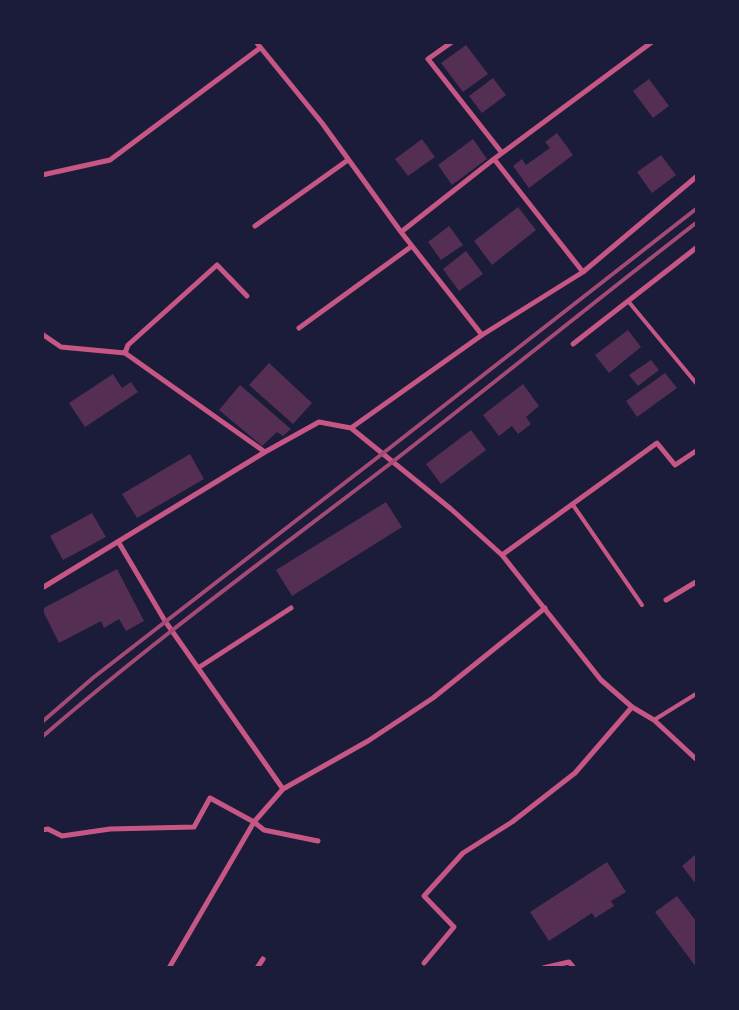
<!DOCTYPE html>
<style>
body{margin:0}
#map{position:relative;width:739px;height:1010px;overflow:hidden;background:#1b1b3a;font-family:Literata,serif}
canvas{display:block}
.frame{position:absolute;inset:0;border:44px solid #1b1b3a;pointer-events:none}
</style>
<div id="map">
<canvas width="739" height="1010"></canvas>
<div class="frame"></div>
</div>
<script>
const context = document.querySelector('canvas').getContext('2d');
context.lineJoin = 'round';
function paint(path, color) { context.fillStyle = color; context.fill(path, 'evenodd'); }
function stroke(path, color, width, dash) { context.strokeStyle = color; context.lineWidth = width; context.lineCap = dash ? 'butt' : 'round'; context.setLineDash(dash || []); context.stroke(path); }
paint(new Path2D(`
 M466 45 488 74 463 92 441 63Z
 M493 78 506 95 482 113 469 96Z
 M649 79 669 106 653 118 633 91Z
 M557 133 573 155 529 188 513 166 522 159 526 165 550 148 545 142Z
 M422 139 435 157 408 176 395 159Z
 M473 139 487 159 452 185 438 165Z
 M661 155 676 175 652 193 637 172Z
 M518 207 536 230 492 265 474 241Z
 M449 226 463 245 441 260 428 242Z
 M466 251 483 274 459 291 443 269Z
 M628 330 641 347 609 373 595 355Z
 M651 360 659 370 638 386 629 375Z
 M269 363 312 403 293 424 249 385Z
 M665 373 677 388 637 417 626 401Z
 M113 374 122 388 131 382 138 392 85 427 69 403Z
 M523 384 539 406 526 417 531 424 518 434 512 426 499 436 483 415Z
 M240 385 291 429 283 436 277 432 262 446 219 410Z
 M471 430 486 450 441 484 426 464Z
 M190 454 204 479 137 518 122 494Z
 M386 502 402 527 292 596 276 570Z
 M92 513 106 537 63 560 50 536Z
 M117 569 144 621 126 631 119 619 104 628 101 621 59 643 42 609Z
 M696 854V884L682 866Z
 M607 862 626 892 611 901 614 906 595 918 592 913 549 941 530 912Z
 M677 896 696 921V967L655 912Z`), '#542f53');
stroke(new Path2D(`
 M628 301 696 383
 M573 505 642 605
 M654 720 696 694`), '#c65784', 4);
stroke(new Path2D(`
 M256 42 322 123 401 232 482 335
 M452 42 428 59 502 153
 M494 159 583 272
 M42 175 110 160 260 48
 M255 226 348 160
 M401 232 494 159 652 42
 M299 328 412 246
 M42 334 61 347 125 353 265 452
 M573 344 696 248
 M125 353 128 345 217 265 247 296
 M351 428 482 335 583 272 696 177
 M119 543 165 621 283 789
 M502 555 657 443 675 465 696 451
 M42 588 265 452 319 422 351 428 451 509 502 555 601 680 632 707 654 720 696 759
 M666 600 696 582
 M198 668 291 608
 M42 830 48 829 62 836 110 829 194 827 210 798 254 822 264 830 318 841
 M424 963 454 927 424 896 463 853 512 822 575 773 632 707
 M169 968 254 822 283 789 368 741 433 698 545 608
 M257 968 263 959
 M543 968 569 962 574 968`), '#c65784', 5);
stroke(new Path2D(`
 M42 722 94 677 382 454 696 209
 M42 737C154 640 274 553 391 463 493 384 594 302 696 223`), '#a44b75', 4);
</script>
